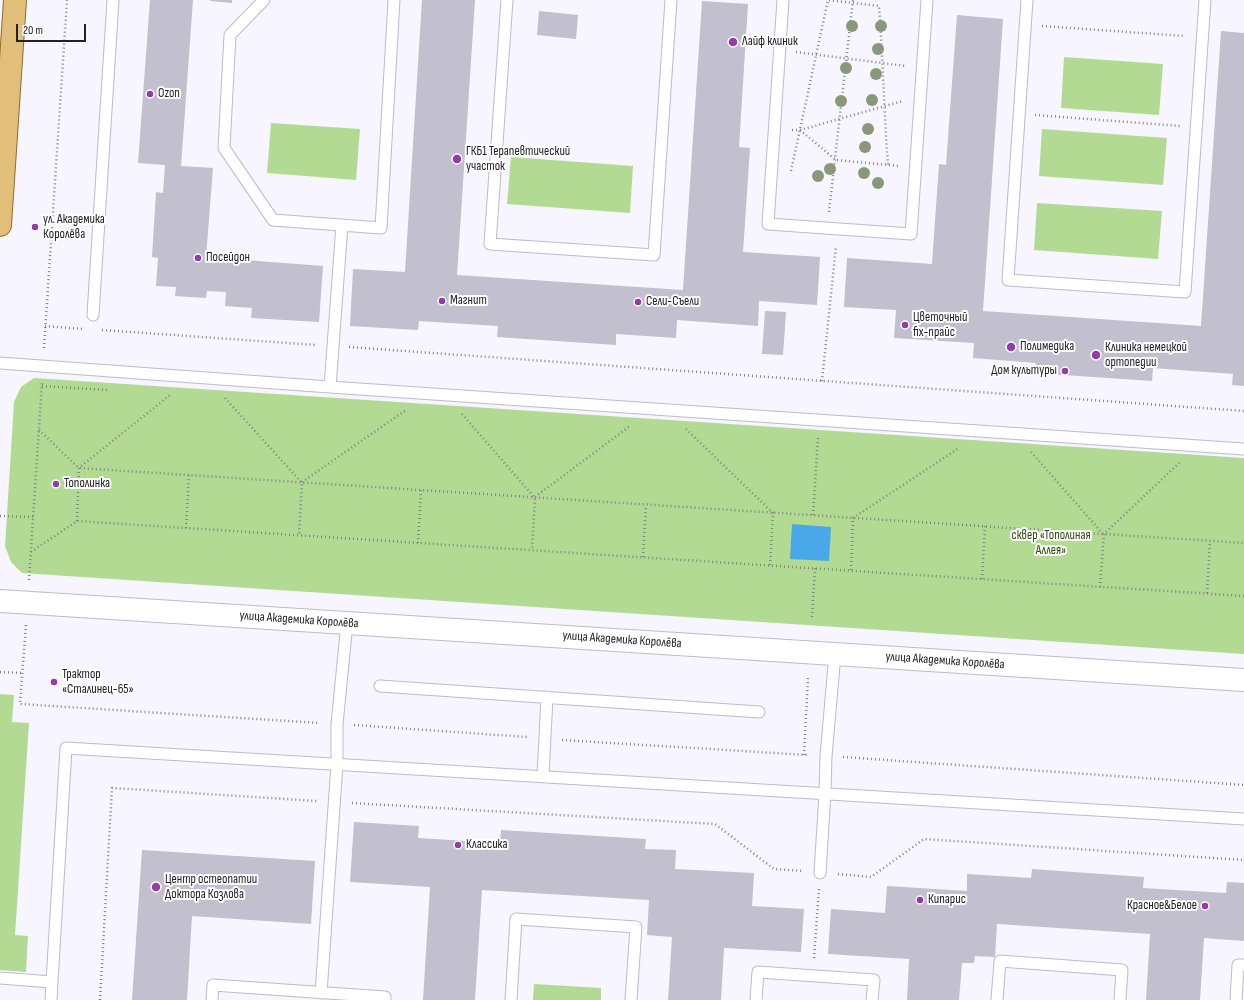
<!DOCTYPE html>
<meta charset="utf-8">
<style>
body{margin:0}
#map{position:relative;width:1244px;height:1000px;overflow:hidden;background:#f7f5ff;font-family:"Sofia Sans Condensed",sans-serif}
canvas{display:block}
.scale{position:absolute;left:16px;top:24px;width:70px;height:18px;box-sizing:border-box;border:2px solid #222126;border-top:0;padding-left:5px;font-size:12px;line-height:14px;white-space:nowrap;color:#222126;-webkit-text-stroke:3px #fff;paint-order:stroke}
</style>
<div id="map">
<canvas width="1244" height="1000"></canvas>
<div class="scale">20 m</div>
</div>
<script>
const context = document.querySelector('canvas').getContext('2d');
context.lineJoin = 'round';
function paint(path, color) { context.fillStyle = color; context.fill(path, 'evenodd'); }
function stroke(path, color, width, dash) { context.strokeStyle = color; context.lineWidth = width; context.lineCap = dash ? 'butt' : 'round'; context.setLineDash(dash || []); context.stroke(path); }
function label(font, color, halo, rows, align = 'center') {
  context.font = font + ' "Sofia Sans Condensed",sans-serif'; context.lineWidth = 4; context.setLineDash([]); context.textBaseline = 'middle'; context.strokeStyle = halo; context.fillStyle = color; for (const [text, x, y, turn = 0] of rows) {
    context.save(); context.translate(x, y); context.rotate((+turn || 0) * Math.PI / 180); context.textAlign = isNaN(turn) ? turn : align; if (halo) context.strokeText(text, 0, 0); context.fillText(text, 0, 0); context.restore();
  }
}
paint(new Path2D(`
 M1064 57 1163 64 1159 115 1061 108Z
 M271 123 360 129 356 180 267 173Z
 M1042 129 1167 138 1163 185 1039 176Z
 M511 157 633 166 630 213 507 204Z
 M1037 203 1162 211 1158 259 1034 250Z
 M34 378 1244 458V654L22 573 11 562 5 546 14 402 21 387Z
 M0 694 14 695 12 722 29 723 15 935 28 936 26 972 0 970Z
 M534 984 601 988V1000H533Z`), '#b2da93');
paint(new Path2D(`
 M792 524 831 527 829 561 790 559Z`), '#49a9e8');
paint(new Path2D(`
 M150 0H193L181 166 213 168 206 257 323 266 319 322 251 318 252 308 225 306 226 292 207 291 206 298 175 296 176 287 156 286 158 258 152 257 156 192 163 193 165 165 138 163Z
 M210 0H232V3L210 1Z
 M422 0H475L457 275 683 290 702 1 748 4 739 147 750 148 743 252 820 257 817 305 759 301 758 326 677 320 676 338 616 334V345L497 337 498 326 419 321 418 330 350 326 353 269 405 272Z
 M539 11 578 15 576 39 537 35Z
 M957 15 1003 19 983 311 1201 326 1221 31 1244 33V386L1232 385 1233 374 1153 368 1152 381 1035 373 1036 363 973 358 974 343 894 338 896 310 844 307 847 258 932 264 939 164 946 165Z
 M765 311 786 312 783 355 762 354Z
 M354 822 419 826 418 838 500 843 501 830 646 839 645 849 676 850 675 869 754 873 752 906 804 909 801 952 724 948 721 1000H668L672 937 647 935 649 900 482 890 475 1000H423L430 887 350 882Z
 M142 850 315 861 311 924 192 916 187 1000H132Z
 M1032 869 1144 877 1143 888 1226 893 1227 882 1244 883V941L1204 938 1200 1000H1146L1150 934 997 924 995 957 975 956 974 963H962L959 1000H907L909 959 828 954 831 909 885 913 887 886 967 891V874L1031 878Z`), '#c2bfce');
const lane = new Path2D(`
 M264 0 230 35 224 148 273 220 381 228 394 0
 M507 0 490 244 654 255 671 0
 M783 0 768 224 911 234 927 0
 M1027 0 1008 280 1185 292 1205 0
 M93 315 113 0
 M0 363 330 387 1244 449
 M330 387 342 225
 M380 686 759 712
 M543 776 547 697
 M820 873 825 793 826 756 835 654
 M0 978 52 982 66 748 1244 819
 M321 993 337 764V724L347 623
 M51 1000 52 982
 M212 1000 213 985 385 997V1000
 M511 1000 516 919 636 927 631 1000
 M756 1000 758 972 874 980 872 1000
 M997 1000 1000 961 1122 970 1120 1000
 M1236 1000 1238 965H1244`);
const secondary = new Path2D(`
 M0 601 1244 680`);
const primary = new Path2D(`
 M0 225 15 0`);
stroke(lane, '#bebbca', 13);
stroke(secondary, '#bebbca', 24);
stroke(primary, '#916c24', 24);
stroke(new Path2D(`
 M1042 26 1185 36
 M796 52 906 66
 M1035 115 1180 126
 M792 130H800L903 101
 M800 130 836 160 899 166
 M791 171 828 0 879 6C883 59 884 112 888 165
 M829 212 853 0
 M45 326 83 329
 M102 330 316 345
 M349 347 1244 411
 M44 348 67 0
 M822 381 836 246
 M42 386 108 390
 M225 398 302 483 299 535
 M462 414 535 498 532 550
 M686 429 773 513 770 566
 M39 430 79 468 1244 543
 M1031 452 1103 534
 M302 482 406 410
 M535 497 630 426
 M813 515 818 438
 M0 516 33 517
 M77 521 79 468 170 395
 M186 528 189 475
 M418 543 421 490
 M31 552 77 521 1244 596
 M643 557 646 505
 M851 570 853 518 959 448
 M982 579 985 526
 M29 580 42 383
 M1100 587 1104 534 1180 462
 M1207 593 1210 541
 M812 617 815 568
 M26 625 20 704 320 723
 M0 672 23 673
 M354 725 527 737
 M562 740 808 755
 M804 755 808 678
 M843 757 1244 785
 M352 803 715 824 774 869 803 871
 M838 874 871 877 924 839 1244 860
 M814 958 819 889
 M100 1000 112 788 317 801`), '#828088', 2.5, [1, 3]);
stroke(lane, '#fff', 11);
stroke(secondary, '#fff', 22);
stroke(primary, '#e1bf7b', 22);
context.fillStyle = '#889879';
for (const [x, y] of [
 [852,26],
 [881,26],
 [878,49],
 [846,68],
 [876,74],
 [872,100],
 [841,101],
 [868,129],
 [865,147],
 [830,169],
 [864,173],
 [818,176],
 [878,183]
]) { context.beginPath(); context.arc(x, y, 6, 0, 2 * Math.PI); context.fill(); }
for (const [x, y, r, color] of [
 [733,42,5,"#933ba8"],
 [150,94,4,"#933ba8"],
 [457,159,5,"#933ba8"],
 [35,227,4,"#933ba8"],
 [198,258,4,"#933ba8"],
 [442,301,4,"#933ba8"],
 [638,302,4,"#933ba8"],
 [905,325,4,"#933ba8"],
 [1011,347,5,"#933ba8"],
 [1096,355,5,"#933ba8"],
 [1065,371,4,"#933ba8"],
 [56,484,4,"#933ba8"],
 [54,682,4,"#933ba8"],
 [458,845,4,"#933ba8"],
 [156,887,5,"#933ba8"],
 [920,900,4,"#933ba8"],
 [1205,906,4,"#933ba8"]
]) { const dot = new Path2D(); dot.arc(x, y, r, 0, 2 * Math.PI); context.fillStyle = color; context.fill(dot); stroke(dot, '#fff', 1.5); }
label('13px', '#222126', '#fff', [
 ["Лайф клиник",742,42],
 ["Ozon",158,94],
 ["ГКБ1 Терапевтический",466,152],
 ["участок",466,167],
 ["ул. Академика",43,220],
 ["Королёва",43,235],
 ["Посейдон",206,258],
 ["Магнит",450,301],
 ["Сели-Съели",646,302],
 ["Цветочный",913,318],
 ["fix-прайс",913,333],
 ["Полимедика",1020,347],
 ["Клиника немецкой",1105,348],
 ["ортопедии",1105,363],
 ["Дом культуры",1057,371,"right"],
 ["Тополинка",64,484],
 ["Трактор",62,675],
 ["«Сталинец-65»",62,690],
 ["Классика",466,845],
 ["Центр остеопатии",165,880],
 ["Доктора Козлова",165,895],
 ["Кипарис",928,900],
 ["Красное&Белое",1197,906,"right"]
], 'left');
label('13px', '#2d4b0b', '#fff', [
 ["сквер «Тополиная",1051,536],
 ["Аллея»",1051,551]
]);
label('13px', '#222126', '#fff', [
 ["улица Академика Королёва",299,620,4],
 ["улица Академика Королёва",622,640,4],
 ["улица Академика Королёва",945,661,4]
]);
</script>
